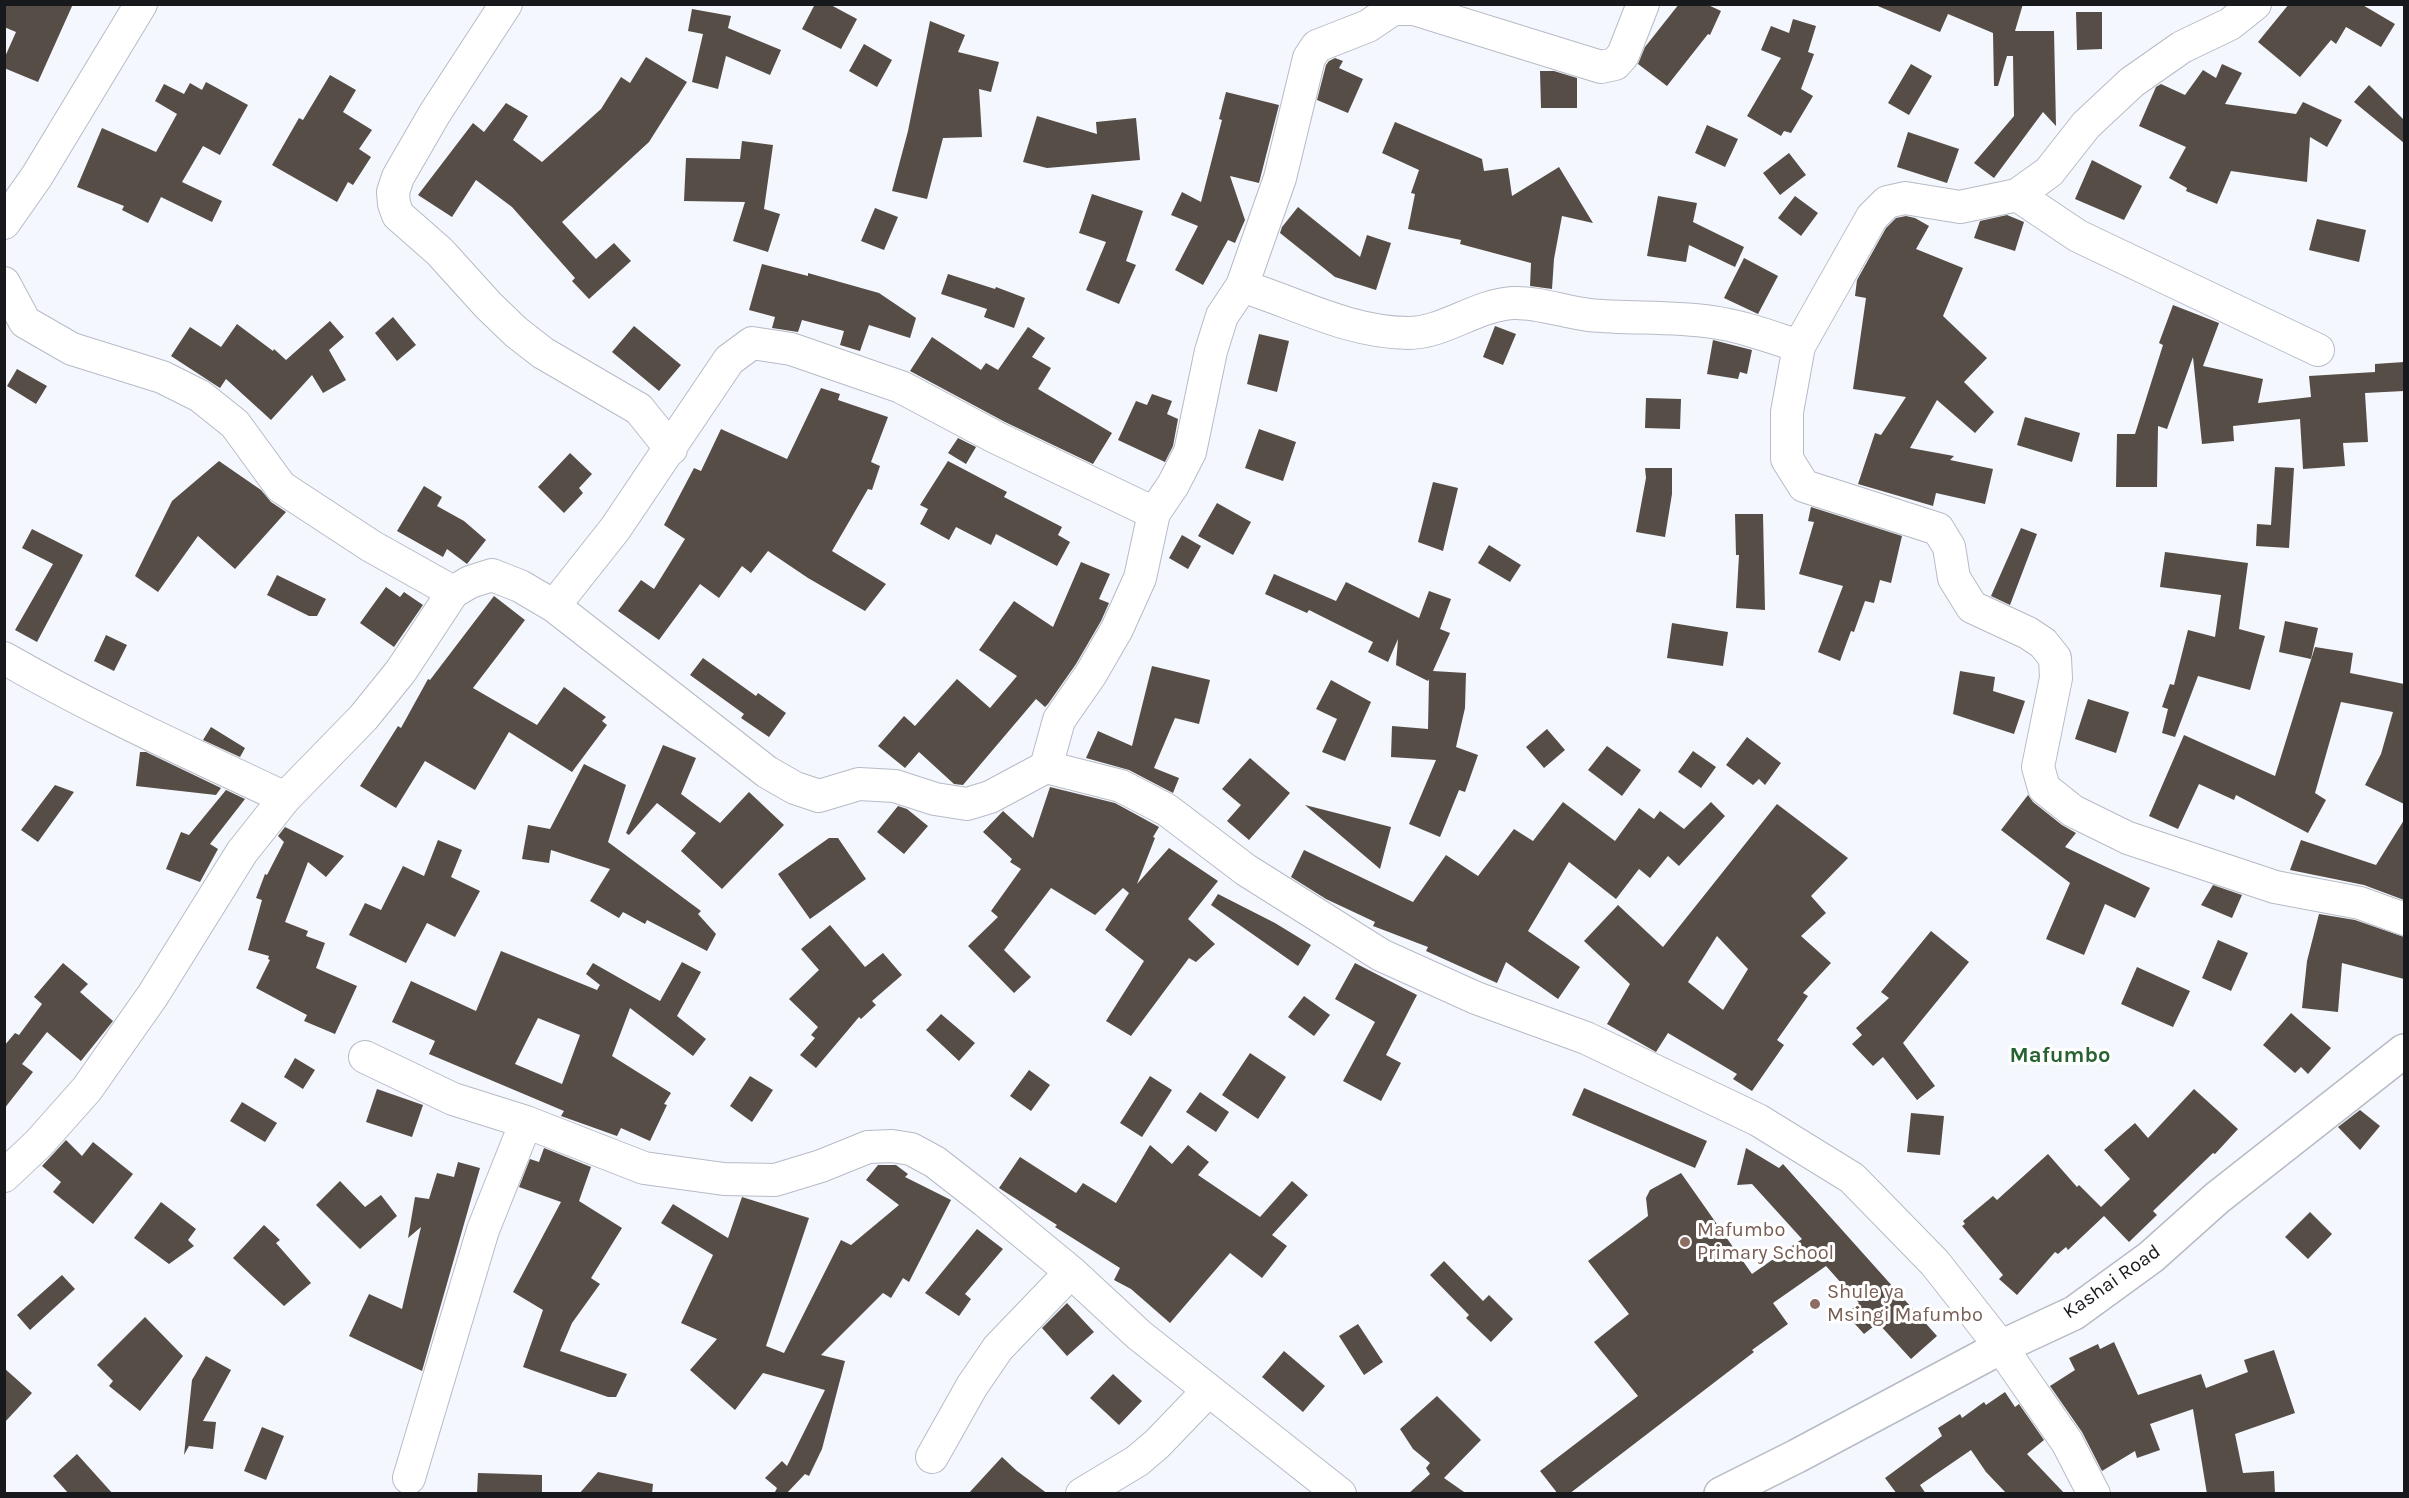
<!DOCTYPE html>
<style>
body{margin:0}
#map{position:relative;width:2409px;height:1498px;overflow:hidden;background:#f4f7fe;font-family:Karla,sans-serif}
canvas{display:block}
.frame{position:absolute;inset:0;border:6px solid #17191d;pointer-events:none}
</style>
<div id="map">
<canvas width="2409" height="1498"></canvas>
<div class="frame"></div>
</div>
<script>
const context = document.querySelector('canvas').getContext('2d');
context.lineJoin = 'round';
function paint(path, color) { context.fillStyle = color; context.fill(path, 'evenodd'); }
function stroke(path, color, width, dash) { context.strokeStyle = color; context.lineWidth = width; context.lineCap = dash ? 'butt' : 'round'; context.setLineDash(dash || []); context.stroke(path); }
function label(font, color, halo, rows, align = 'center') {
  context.font = font + ' Karla,sans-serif'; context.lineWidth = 6; context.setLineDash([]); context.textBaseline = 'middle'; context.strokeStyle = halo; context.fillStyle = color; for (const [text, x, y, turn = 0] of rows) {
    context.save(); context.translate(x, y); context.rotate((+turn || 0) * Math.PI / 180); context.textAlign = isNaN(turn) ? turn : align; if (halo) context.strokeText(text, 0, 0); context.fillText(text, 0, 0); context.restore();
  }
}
paint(new Path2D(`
 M4 4H73L38 82 4 68V59L16 32 4 27Z
 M815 4H829L857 19 841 49 802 29Z
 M1679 4H1706L1721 11 1710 35 1708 34 1667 86 1638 64 1645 47Z
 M1873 4H2023L2015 31H2054L2056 126 2043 112 1994 178 1974 163 2014 116 2013 56H2007L1998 86H1994L1993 33 1948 14 1940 32Z
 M2289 4H2361L2395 24 2381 47 2346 27 2336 44 2331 40 2300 77 2258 42Z
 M692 9 731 16 728 28 781 50 770 75 726 56 718 89 692 82 703 34 688 31Z
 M2076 12H2102V49L2077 50Z
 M1793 19 1816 26 1808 52 1814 54 1801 89 1813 96 1791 133 1784 131 1781 136 1747 116 1781 58 1761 50 1771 26 1789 33Z
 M930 21 965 35 958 52 999 62 991 92 979 89 982 137 943 138 927 199 892 191 908 131Z
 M864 44 892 60 877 87 849 71Z
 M646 57 687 82 649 142 562 222 596 259 614 243 631 261 589 299 572 281 575 278 512 207 476 180 452 217 418 195 473 123 484 132 506 103 528 116 513 140 542 162 601 109 621 77 630 83Z
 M1335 58 1343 61 1339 68 1363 79 1348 113 1317 100 1326 65 1329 61Z
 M1911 64 1932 76 1909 115 1888 103Z
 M2222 64 2242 73 2225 104 2296 114 2303 102 2342 120 2327 147 2310 137 2307 182 2231 171 2217 204 2186 191 2187 188 2169 178 2186 147 2139 126 2156 87 2161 84 2185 95 2203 70 2216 78Z
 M1540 71H1554L1577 78V108H1541Z
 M330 75 356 90 343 112 372 130 359 149 371 157 353 185 348 182 337 202 272 165 299 118 303 120Z
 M206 82 248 105 220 155 203 146 182 182 222 201 212 222 161 197 148 223 122 210 124 206 77 187 102 128 156 152 177 114 155 101 164 84 184 94 190 83 202 90Z
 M2369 85 2404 120V143L2354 102Z
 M1226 92 1279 105 1259 183 1230 176 1245 220 1235 243 1228 240 1203 285 1175 270 1198 226 1171 215 1182 192 1201 202 1222 120 1219 119Z
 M1037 116 1097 134 1096 122 1136 118 1140 160 1047 168 1023 162Z
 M1395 122 1482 159 1484 171 1508 168 1512 196 1559 167 1593 223 1562 216 1554 259 1552 289 1530 286 1531 263 1460 244 1461 240 1408 229 1415 194 1411 193 1419 170 1382 153Z
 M1707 125 1738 139 1725 167 1695 153Z
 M1908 132 1959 149 1947 183 1897 167Z
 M742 141 773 145 764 209 780 214 768 252 733 241 745 202 684 201 686 158 740 159Z
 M1789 153 1806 175 1780 195 1763 173Z
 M2092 160 2142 186 2124 220 2075 199Z
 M1092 194 1143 211 1126 261 1136 265 1119 304 1086 290 1106 242 1079 233Z
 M1658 196 1697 203 1693 222 1744 247 1735 267 1689 245 1686 262 1647 256Z
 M1795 196 1818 213 1801 236 1778 218Z
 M1298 207 1360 257 1367 235 1391 243 1376 290 1335 277 1280 233 1282 227Z
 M875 208 898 217 884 250 861 241Z
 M2007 215 2024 222 2015 251 1974 238 1980 221Z
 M1906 216 1915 218 1929 226 1916 249 1963 268 1943 316 1987 358 1964 382 1994 412 1975 433 1937 400 1910 448 1954 456 1950 460 1993 469 1985 504 1936 493 1933 506 1858 484 1875 433 1881 435 1906 397 1853 389 1866 298 1855 296 1857 280 1886 228 1896 218Z
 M2317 219 2366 230 2359 262 2309 250Z
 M1744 258 1778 276 1758 314 1724 298Z
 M762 264 808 276V273L879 293 916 318 910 338 869 325 860 351 840 345 844 331 802 320 798 332 772 328 775 317 749 310Z
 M948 274 995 289 996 287 1025 298 1014 328 984 317 987 309 941 294Z
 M2173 305 2219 323 2203 366 2263 379 2258 403 2311 397 2309 376 2375 372V364L2404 362V391L2365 393 2368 442 2343 443 2345 466 2303 469 2300 419 2233 426 2234 441 2202 444 2193 357 2167 429 2158 426 2157 487H2116L2117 434H2135L2163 345 2159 343Z
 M393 317 416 345 397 361 375 333Z
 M330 321 344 337 329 350 346 380 323 393 312 375 271 420 226 379 220 388 171 356 190 327 221 347 237 324 273 351 274 349 286 360Z
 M634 326 681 365 659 391 612 352Z
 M1495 326 1516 334 1503 365 1483 357Z
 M1028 327 1045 338 1032 357 1051 368 1038 389 1112 433 1093 464 1005 422 910 371 932 337 981 370 986 363 998 370Z
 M1259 334 1289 341 1277 392 1247 384Z
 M1713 340 1752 350 1747 374 1740 372 1738 379 1707 374Z
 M17 369 47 386 36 404 7 386Z
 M821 388 840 394 838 400 888 417 871 462 880 466 872 490 868 489 832 551 886 584 865 611 808 578 768 551 751 573 742 566 719 598 700 584 659 640 618 611 641 580 654 589 685 539 664 525 694 468 701 471 721 429 787 459Z
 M1152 394 1172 401 1167 414 1178 419 1173 446 1165 462 1118 440 1136 401 1147 405Z
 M1646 398 1681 399 1680 429 1645 428Z
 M2025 417 2080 433 2072 462 2017 445Z
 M1259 429 1296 442 1283 481 1245 468Z
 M958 438 976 447 966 464 948 453Z
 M570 453 592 474 579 488 583 493 564 513 538 487Z
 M219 461 261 490 271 502 286 512 235 569 198 536 158 592 135 576 172 501Z
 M948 461 1007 492 1004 497 1062 527 1058 535 1070 542 1057 566 996 534 991 545 956 527 949 540 920 524 928 509 920 505Z
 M2275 467 2294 468 2289 548 2256 546 2257 524 2271 525Z
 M1645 468H1672V494L1665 537 1636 532 1646 478Z
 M1433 482 1458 488 1443 551 1418 542Z
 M424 486 442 497 437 506 464 521 486 540 467 564 447 549 443 557 397 531Z
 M1217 503 1251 522 1233 555 1198 536Z
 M1811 507 1902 536 1891 583 1880 580 1874 603 1865 601 1854 632 1851 631 1840 661 1818 652 1843 586 1799 574 1814 522 1808 521Z
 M1735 514H1763L1765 610 1736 608 1739 555H1736Z
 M2021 528 2037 534 2010 605 1991 596Z
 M32 529 83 555 37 642 15 630 53 564 22 548Z
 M1182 535 1201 546 1188 569 1169 558Z
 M1489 545 1521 565 1510 582 1478 563Z
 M2165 552 2248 563 2239 629 2265 636 2250 690 2198 676 2175 737 2162 733 2168 709 2162 707 2170 684 2174 685 2188 630 2215 637 2221 595 2160 587Z
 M1081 562 1110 574 1099 599 1109 603 1101 621 1076 664 1048 704 1045 707 1036 699 963 785 954 784 919 752 905 768 878 746 904 716 915 726 957 679 990 708 1017 676 979 650 1014 601 1053 627Z
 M1274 574 1336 601 1346 582 1419 618 1429 591 1451 599 1440 629 1450 633 1433 671 1466 673 1465 708 1456 747 1478 755 1465 792 1459 790 1440 837 1409 824 1436 760 1391 757 1392 726 1428 729 1429 679 1428 681 1396 665 1398 639 1388 662 1368 652 1373 642 1309 610 1307 613 1265 594Z
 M277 575 326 599 317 616H309L267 595Z
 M386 587 400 597 404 592 423 605 394 647 360 623Z
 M494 596 525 620 473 688 537 725 564 687 606 717 602 721 607 725 572 772 509 732 475 790 425 761 396 808 360 786 398 726 401 728 428 679 430 680Z
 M2285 621 2318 628 2311 659 2279 652Z
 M1672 623 1728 632 1723 666 1667 658Z
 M106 635 127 645 114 671 94 661Z
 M2315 647 2353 653 2350 673 2404 684V804L2365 785 2381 754 2393 712 2341 702 2315 793 2326 800 2308 833 2236 795 2234 800 2199 784 2178 829 2149 816 2184 735 2275 776Z
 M703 658 756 696 758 693 786 713 769 737 741 718 744 714 690 675Z
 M1152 666 1210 680 1199 724 1175 718 1154 768 1179 778 1173 793 1129 770 1086 758 1098 731 1132 746Z
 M1960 671 1995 677 1993 691 2025 701 2014 734 1953 714Z
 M1331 680 1371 702 1345 761 1322 752 1337 719 1316 709Z
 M2088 699 2129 712 2116 753 2075 739Z
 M211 727 245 748 240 757 203 740Z
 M1547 729 1565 750 1544 768 1526 747Z
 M1747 737 1781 763 1765 785 1759 779 1753 785 1726 765Z
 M663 745 696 758 681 794 720 823 749 792 784 825 722 889 681 851 696 833 657 803 629 835 626 833Z
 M1607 746 1641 770 1622 796 1588 770Z
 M1693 751 1716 767 1701 788 1678 772Z
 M140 752H146L221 788 216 795 136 786Z
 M1250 758 1290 793 1249 840 1227 821 1241 805 1222 789Z
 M584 764 626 785 608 842 701 911 698 914 716 934 707 951 647 920 645 924 623 912 619 918 590 901 610 869 551 850 549 863 522 859 528 825 550 829Z
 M55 785 74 792 38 842 21 830Z
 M1050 787 1115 803 1159 827 1153 837 1155 838 1137 884 1169 848 1218 881 1188 919 1215 944 1196 962 1189 958 1131 1036 1106 1021 1144 961 1105 930 1129 893 1123 888 1095 915 1051 888 1004 950 1031 977 1014 993 968 946 998 917 991 911 1021 869 1010 862 1012 859 983 832 1003 811 1033 838Z
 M226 790 245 799 210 844 218 849 200 882 166 869 181 832 189 835Z
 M2028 795 2033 802 2062 825 2076 833 2065 847 2150 888 2135 918 2105 904 2084 955 2046 939 2070 883 2001 830Z
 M1563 802 1615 841 1639 808 1654 819 1660 811 1684 829 1711 802 1725 816 1679 866 1668 856 1650 878 1639 869 1616 899 1569 862 1528 931 1580 967 1558 999 1506 962 1497 983 1426 951 1428 947 1373 926 1375 922 1326 899 1291 877 1304 850 1413 902 1446 855 1478 876 1514 829 1533 841Z
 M1777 804 1848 858 1811 896 1826 913 1801 936 1831 963 1803 993 1808 996 1777 1040 1784 1045 1752 1091 1733 1079 1737 1074 1668 1033 1656 1052 1607 1024 1630 984 1584 941 1618 905 1663 947ZM1717 936 1748 969 1723 1010 1688 982Z
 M1305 805 1391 827 1380 869Z
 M898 806 907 809 928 826 904 854 877 832Z
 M2404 820V900L2364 885 2290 870 2301 840 2376 865Z
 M285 827 344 856 326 877 308 862 285 922 308 931 306 936 325 943 316 968 357 986 335 1034 304 1021 307 1015 256 988 270 960 268 959 269 956 248 950 262 900 256 898 265 874 267 875 284 842 278 836Z
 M829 838H838L866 879 810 919 778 874Z
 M438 840 462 850 451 877 480 891 455 937 427 923 406 963 349 935 365 903 381 910 403 866 424 876Z
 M2213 885 2242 895 2232 918 2201 905Z
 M1218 894 1275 923 1311 945 1298 966 1211 905Z
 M2319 914 2355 920 2404 937V979L2342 963 2338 1012 2302 1008 2307 961Z
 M830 925 865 967 883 953 902 975 872 1001 876 1005 861 1019 859 1017 816 1068 800 1055 815 1038 811 1035 818 1027 789 999 819 970 801 949Z
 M1931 931 1969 962 1903 1043 1935 1086 1917 1100 1883 1057 1873 1066 1852 1044 1862 1035 1856 1028 1889 998 1881 992Z
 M2218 940 2248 953 2231 991 2202 978Z
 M501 951 597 990 600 985 586 974 593 963 660 1001 682 962 701 972 677 1016 706 1039 693 1056 630 1008 612 1056 671 1093 664 1104 667 1105 650 1141 621 1128 617 1136 561 1116 564 1111 429 1054 435 1041 392 1022 411 981 476 1011ZM538 1018 580 1035 562 1084 515 1064Z
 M63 963 88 984 80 992 113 1021 81 1061 47 1032 22 1064 33 1072 4 1109V1046L15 1033 19 1035 42 1004 34 997Z
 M1355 963 1417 995 1386 1055 1401 1063 1381 1101 1343 1081 1375 1022 1335 999Z
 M2137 967 2190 991 2173 1027 2121 1004Z
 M1304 996 1330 1015 1314 1036 1288 1017Z
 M2291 1013 2331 1048 2308 1074 2301 1067 2295 1073 2263 1045Z
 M941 1014 975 1043 959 1061 926 1030Z
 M1250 1053 1286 1077 1258 1119 1222 1095Z
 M295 1058 315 1070 303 1089 284 1077Z
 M1029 1070 1050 1085 1031 1111 1010 1096Z
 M750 1076 773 1090 752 1122 730 1106Z
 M1150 1076 1172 1090 1142 1137 1120 1123Z
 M1584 1088 1707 1141 1695 1168 1572 1115Z
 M377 1089 423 1105 412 1137 366 1122Z
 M2194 1089 2238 1129 2215 1154 2213 1153 2153 1211 2157 1215 2129 1242 2104 1216 2068 1250 2066 1247 2058 1254 2055 1252 2017 1295 1999 1279 2003 1275 1962 1226 1965 1224 1963 1221 1993 1196 1997 1200 2048 1154 2077 1187 2079 1185 2101 1207 2130 1179 2104 1150 2135 1123 2148 1138Z
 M1200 1092 1229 1112 1216 1132 1186 1112Z
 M242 1102 277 1123 265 1142 230 1121Z
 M2360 1110 2380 1126 2360 1150 2338 1127Z
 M1911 1113 1944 1116 1940 1155 1907 1152Z
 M66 1140 82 1156 93 1142 133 1174 93 1224 53 1192 61 1182 42 1166Z
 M1150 1145 1172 1164 1188 1145 1209 1162 1198 1175 1260 1217 1292 1181 1308 1195 1272 1235 1287 1246 1262 1278 1230 1253 1170 1323 1131 1289 1114 1280 1120 1268 1055 1227 1057 1225 999 1188 1020 1157 1076 1193 1083 1183 1116 1203Z
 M544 1148 591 1167 579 1201 622 1228 591 1278 600 1284 572 1323 560 1351 627 1374 616 1397H608L523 1367 543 1310 513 1292 561 1202 519 1187 530 1159 539 1162Z
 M1746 1148 1779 1168 1783 1164 1937 1336 1911 1359 1878 1323 1864 1334 1846 1314 1859 1303 1826 1266 1773 1303 1788 1324 1752 1350 1754 1352 1569 1494H1558L1540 1471 1638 1396 1594 1342 1629 1314 1588 1261 1648 1216 1646 1198 1650 1190 1681 1173 1752 1274 1802 1239 1752 1184 1737 1185Z
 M458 1162 480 1168 422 1371 349 1336 369 1294 402 1309 421 1227 408 1238 415 1197 429 1199 437 1173 454 1177Z
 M878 1165H896L908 1174 905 1177 951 1200 909 1282 903 1278 891 1298 883 1293 821 1355 845 1361 822 1449 809 1476 805 1474 786 1494H774L777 1488 765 1478 782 1461 787 1466 825 1390 763 1373 735 1410 690 1370 717 1339 681 1323 713 1255 661 1223 673 1204 728 1238 742 1197 809 1218 766 1346 784 1353 841 1240 851 1245 899 1205 866 1180Z
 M340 1181 365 1207 381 1195 397 1216 360 1249 316 1205Z
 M161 1202 196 1229 188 1240 194 1246 169 1264 134 1238Z
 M2310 1212 2332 1234 2308 1259 2285 1237Z
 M264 1225 280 1240 276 1243 311 1283 284 1306 233 1258Z
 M977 1229 1003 1249 965 1294 971 1299 959 1316 925 1293Z
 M1444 1261 1483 1301 1489 1295 1513 1319 1491 1342 1466 1318 1469 1315 1430 1275Z
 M62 1275 75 1289 30 1330 17 1315Z
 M1067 1303 1094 1332 1067 1356 1042 1328Z
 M145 1317 183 1356 140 1411 109 1386 113 1381 97 1365Z
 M1358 1324 1383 1362 1364 1375 1339 1336Z
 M2114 1342 2138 1395 2201 1374 2206 1388 2248 1372 2244 1360 2274 1350 2295 1413 2235 1434 2243 1473 2274 1471 2275 1494H2207L2193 1409 2150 1424 2160 1450 2137 1458 2135 1451 2102 1471 2082 1432 2050 1386 2075 1370 2069 1358 2098 1344 2100 1349Z
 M1284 1351 1325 1386 1303 1412 1262 1377Z
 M206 1356 231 1370 203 1421 216 1422 213 1449 189 1446 184 1455 192 1380Z
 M4 1368 32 1393 4 1423Z
 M1113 1374 1142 1401 1119 1425 1090 1398Z
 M2005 1392 2015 1407 2019 1404 2044 1440 2027 1454 2065 1494H2007L1986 1472 1971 1450 1920 1485 1926 1494H1897L1885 1478 1942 1436 1938 1428 1960 1414 1962 1418 1984 1402 1986 1405Z
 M1437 1396 1481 1440 1444 1478 1467 1494H1408L1430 1474 1426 1468 1430 1463 1413 1449 1400 1429Z
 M262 1427 284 1436 266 1480 244 1471Z
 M77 1454 113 1494H69L53 1476Z
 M1002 1457 1017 1471 1048 1494H968Z
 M598 1472 653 1484 652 1494H579Z
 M478 1473 542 1475V1494H477Z`), '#554d46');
const minor = new Path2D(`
 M506 4 435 113 398 177 393 192 394 204 398 215 440 252 488 305 516 332 543 353 639 409 671 449
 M2255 4 2230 24 2182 47 2132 82 2086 125 2049 172 2017 195 1960 207 1905 198 1887 202 1872 217 1799 346 1787 412V459L1804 486 1938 529 1949 547 1954 578 1972 607 2028 633 2043 643 2055 658 2056 678 2038 767 2044 788 2073 811 2128 838 2275 887 2360 903 2404 919
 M2017 195 2078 236 2318 350
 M4 223 37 176 141 4
 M4 283 25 322 72 349 162 377 200 396 235 424 281 487 371 546 453 592
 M1242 286C1298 304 1348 332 1408 333 1444 333 1476 305 1513 303 1538 302 1564 312 1589 315 1630 319 1671 316 1712 322 1742 326 1771 337 1799 346
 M554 606 615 529 729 360 752 343 791 349 901 387 997 438 1154 513
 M4 658C96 711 190 753 285 798
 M1046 767 1059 720 1091 674 1117 629 1140 578 1154 513 1173 485 1190 452 1211 351 1222 316 1242 286 1280 178 1309 58 1317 46 1368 26 1393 9H1414L1601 67 1615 64 1623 55 1643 4
 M365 1057 453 1099 526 1122 644 1168 724 1179 775 1180 821 1166 868 1147 892 1146 911 1149 935 1162 985 1201 1071 1272 1139 1335 1340 1494
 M4 1176 39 1143 87 1089 153 995 242 852 285 798 363 718 401 671 453 592 470 582 492 575 520 586 554 606 767 772 795 788 819 796 859 784 895 786 935 799 967 804 990 797 1046 767 1121 786 1167 810 1246 870 1381 955 1476 998 1586 1038 1758 1120 1852 1178 1935 1263 2001 1347 2067 1442 2094 1494
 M932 1457 972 1386 998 1348 1071 1272
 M409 1478 483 1230 526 1122
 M1082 1494 1137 1461 1157 1444 1208 1391`);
const tertiary = new Path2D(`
 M1721 1494 1797 1456 2001 1347 2074 1313 2151 1257 2217 1198 2404 1051`);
stroke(minor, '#b6bbc6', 34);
stroke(tertiary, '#b6bbc6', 36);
stroke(minor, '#fff', 32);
stroke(tertiary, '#fff', 33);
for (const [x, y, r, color] of [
 [1685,1242,6,"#8d6e63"],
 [1815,1304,6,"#8d6e63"]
]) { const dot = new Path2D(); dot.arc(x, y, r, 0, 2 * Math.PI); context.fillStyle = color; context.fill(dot); stroke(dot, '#fff', 2); }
label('20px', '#785e54', '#fff', [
 ["Mafumbo",1697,1230],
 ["Primary School",1697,1253],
 ["Shule ya",1827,1292],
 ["Msingi Mafumbo",1827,1315]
], 'left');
label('20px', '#17191d', '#fff', [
 ["Kashai Road",2112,1282,-35]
]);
label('bold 22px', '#276332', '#fff', [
 ["Mafumbo",2060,1056]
]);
</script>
